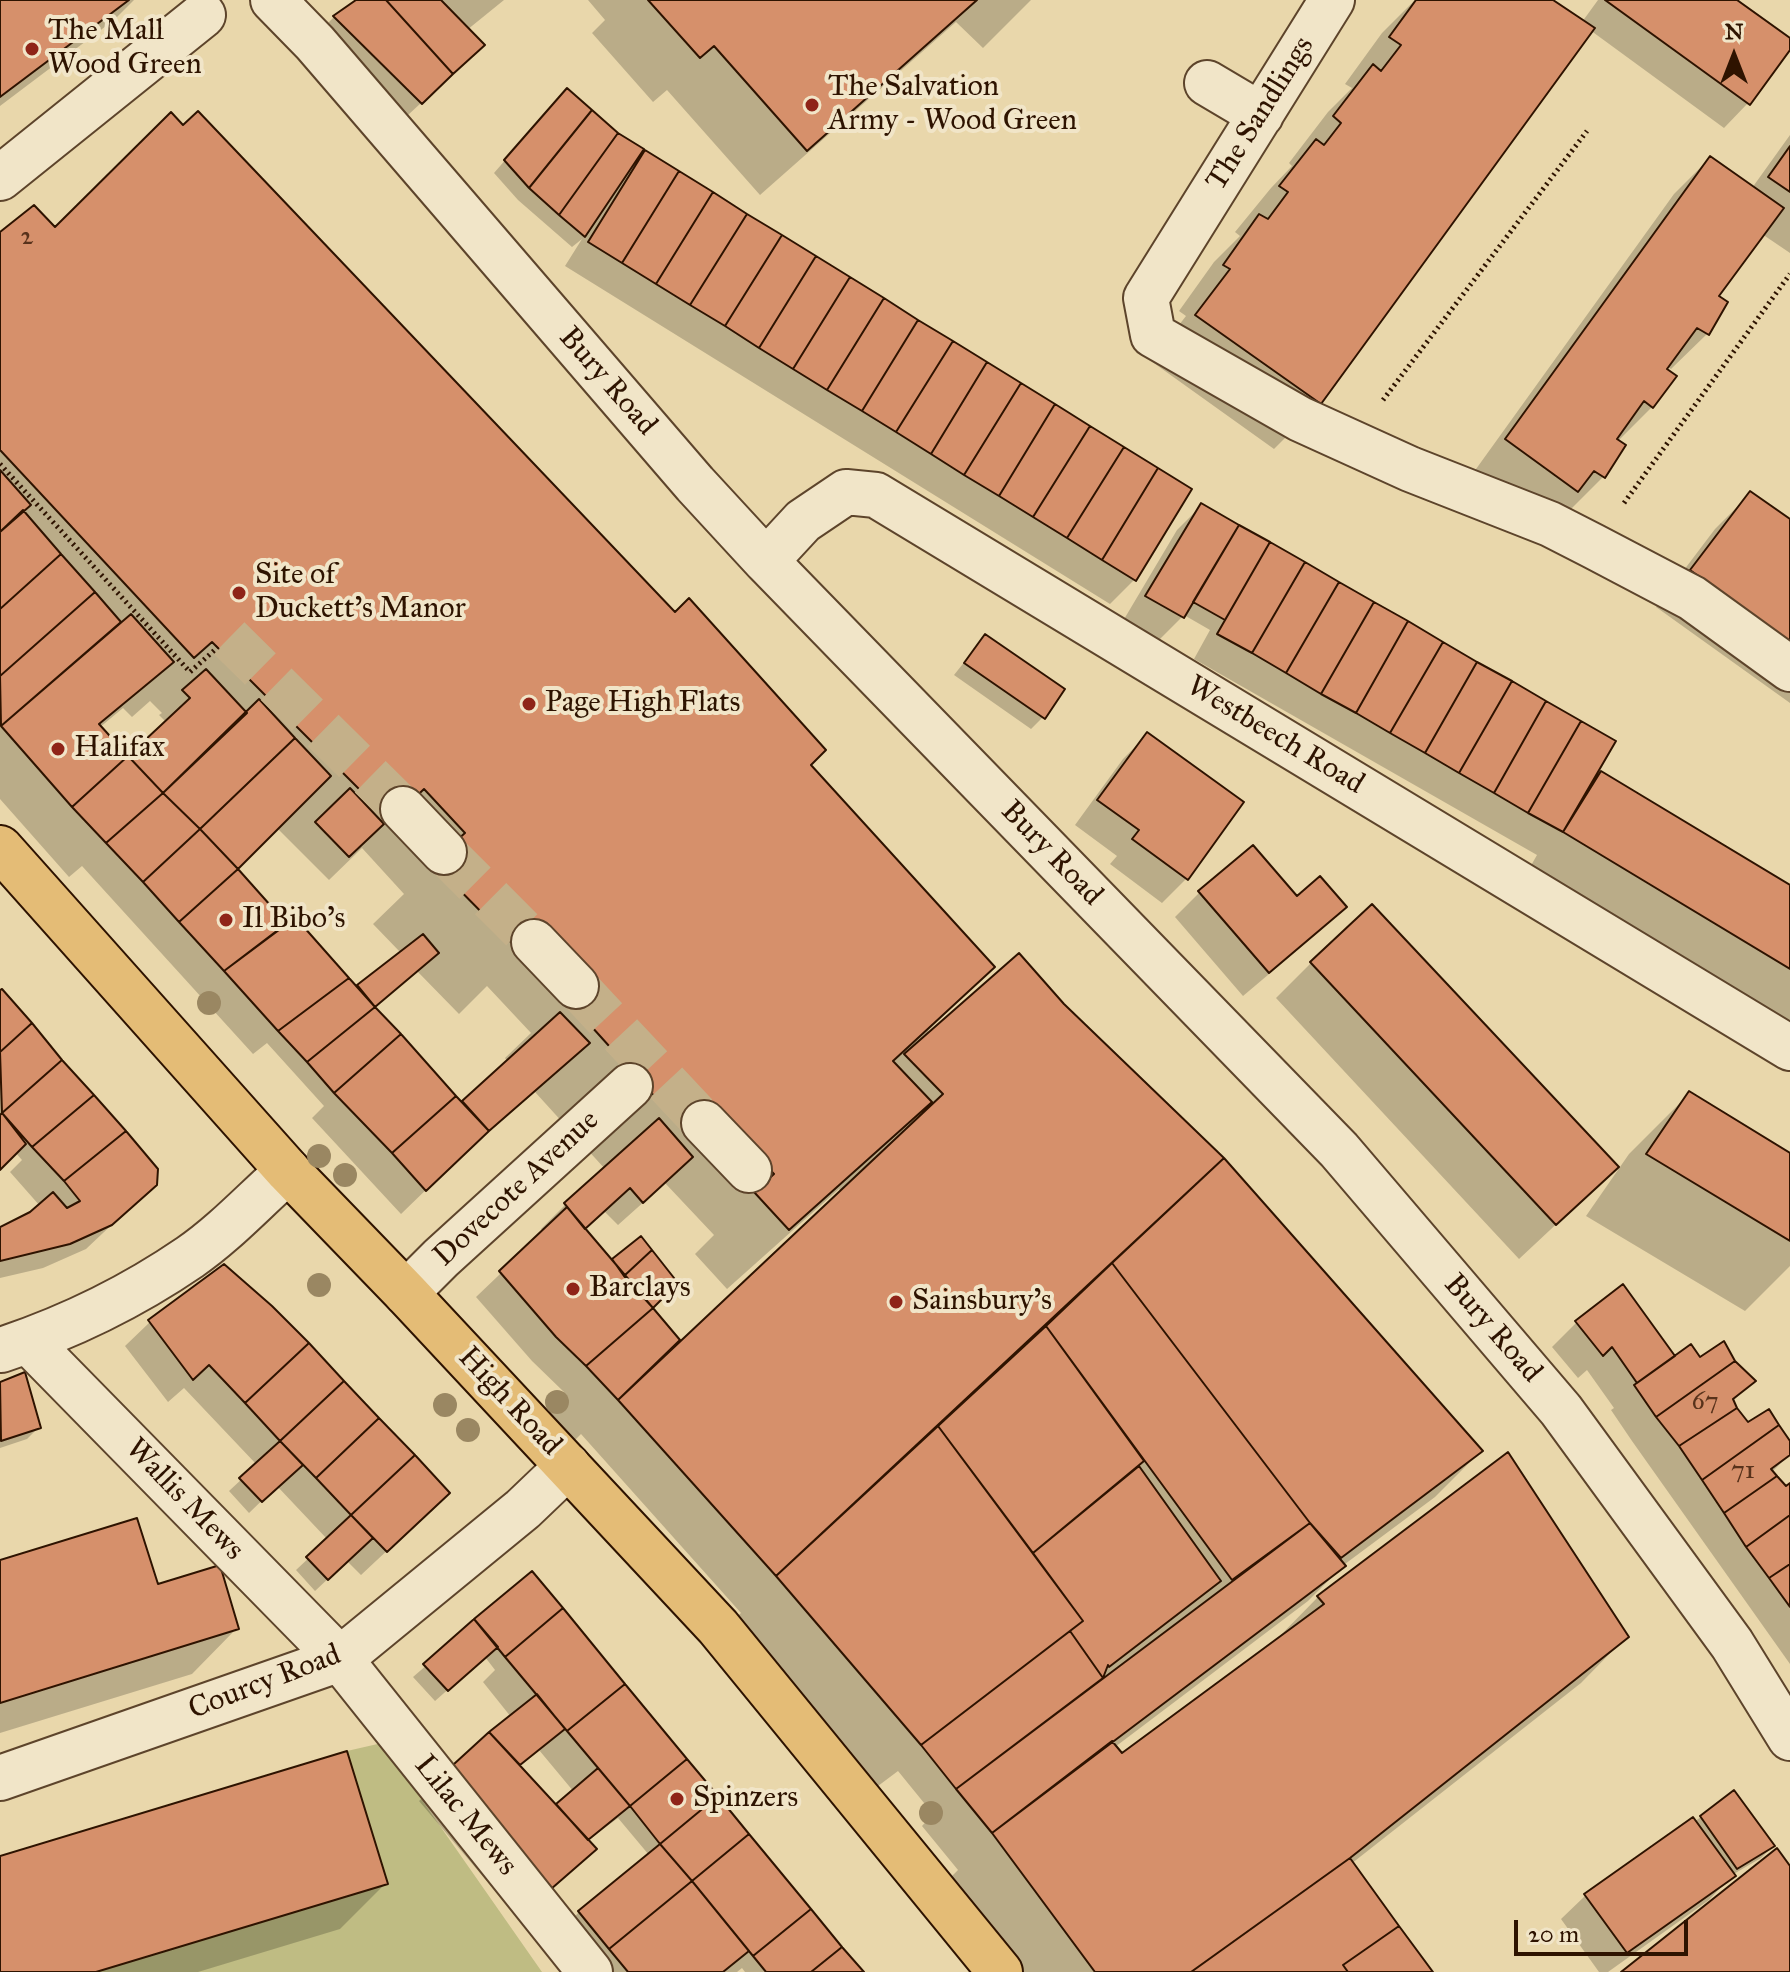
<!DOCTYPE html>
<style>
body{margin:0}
#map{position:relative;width:1790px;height:1972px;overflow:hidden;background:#e9d7ab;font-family:"IM FELL Great Primer",serif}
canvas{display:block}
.north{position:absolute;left:1694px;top:16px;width:80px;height:80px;-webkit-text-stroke:6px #f1e5c8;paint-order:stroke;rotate:0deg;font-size:22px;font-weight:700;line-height:32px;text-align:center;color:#2e1300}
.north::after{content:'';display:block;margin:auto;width:28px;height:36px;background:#2e1300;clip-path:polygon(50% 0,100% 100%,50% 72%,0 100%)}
.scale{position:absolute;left:1514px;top:1920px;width:174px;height:36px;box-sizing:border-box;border:4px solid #2e1300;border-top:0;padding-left:10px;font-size:24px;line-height:28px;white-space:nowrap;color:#2e1300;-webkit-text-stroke:6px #f1e5c8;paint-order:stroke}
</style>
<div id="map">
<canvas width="1790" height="1972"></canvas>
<div class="north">N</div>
<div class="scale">20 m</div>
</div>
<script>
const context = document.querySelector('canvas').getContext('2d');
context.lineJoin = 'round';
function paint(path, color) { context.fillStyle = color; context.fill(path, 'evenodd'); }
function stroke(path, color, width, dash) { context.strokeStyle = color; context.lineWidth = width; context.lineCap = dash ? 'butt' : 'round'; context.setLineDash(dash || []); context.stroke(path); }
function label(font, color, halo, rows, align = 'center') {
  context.font = font + ' "IM FELL Great Primer",serif'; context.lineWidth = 8; context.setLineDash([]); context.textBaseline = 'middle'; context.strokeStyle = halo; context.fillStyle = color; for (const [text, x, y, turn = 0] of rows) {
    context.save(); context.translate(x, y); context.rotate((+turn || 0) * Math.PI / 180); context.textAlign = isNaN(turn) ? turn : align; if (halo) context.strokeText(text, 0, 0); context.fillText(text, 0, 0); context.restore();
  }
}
paint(new Path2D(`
 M382 1743 542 1972H96L387 1884 347 1751Z`), '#bfbc83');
paint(new Path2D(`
 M0 0H134L114 20 0 106Z
 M358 0H504L467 30 458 69 396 126 310 41 334 17Z
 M588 0H1031L983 48 956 22 760 195 667 90 653 102 592 33 605 20Z
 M1415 0H1550L1582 22 1598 0H1734L1790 40V46L1748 103 1724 128 1590 30 1320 403 1274 449 1151 361 1186 316 1179 311 1214 262 1240 236 1235 232 1271 188 1292 166 1289 163 1328 112 1352 88 1345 84 1382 33Z
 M555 103 635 162 645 152 1134 580 1110 604 565 266 582 239 572 247 518 200 494 173Z
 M1790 135V253L1762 234 1717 297 1707 334 1671 369 1663 364 1652 407 1617 442 1604 476 1568 512 1471 476 1674 194 1710 158 1752 188Z
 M55 230 809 765 992 967 928 1031 930 1034 1063 1005 1223 1160 1481 1451 1435 1497 1345 1564 1308 1601 1115 1747 1122 1756 1273 1643 1318 1597 1626 1637 1581 1683 1351 1864 1430 1972H1016L948 1880 958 1870 922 1826 933 1814 898 1771 874 1789 731 1622 741 1613 581 1434 571 1444 542 1413 564 1392 532 1361 476 1297 544 1232 541 1229 565 1205 605 1169 535 1092 462 1155 401 1214 312 1118 324 1106 267 1043 253 1054 82 866 69 877 0 799V234ZM150 701 162 713 159 715 167 723 128 759 99 728 123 708 132 717ZM277 828 329 880 362 848 404 894 373 924 401 953 357 987 287 927 236 868ZM417 971 459 1014 487 986 531 1033 505 1058 508 1062 462 1104 373 1008ZM665 1183 714 1235 695 1254 727 1289 839 1189 841 1192 659 1364 657 1361 641 1239 611 1263 583 1230 604 1211 618 1225Z
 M1750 494 1790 522V703L1656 607 1715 529Z
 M1202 505 1613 742 1590 784 1601 773 1790 887V1026L1529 869 1537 855 1194 659 1210 630 1184 615 1158 641 1123 621 1177 530Z
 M985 636 1043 717 1031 729 954 675Z
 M1147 735 1187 878 1162 903 1110 864 1117 856 1075 825 1123 759Z
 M1253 848 1297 899 1344 906 1320 931 1243 996 1175 917 1199 893Z
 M1311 963 1580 1202 1519 1259 1276 998Z
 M0 992 155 1184 86 1249 43 1268 0 1278V1229L31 1214 40 1206 10 1172 22 1160 15 1152 0 1167Z
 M1690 1093 1790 1155V1266L1745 1311 1586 1216 1629 1154Z
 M1623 1287 1675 1359 1733 1362 1753 1381 1732 1402 1748 1425 1790 1444V1454L1772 1472 1786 1489 1790 1486V1664L1632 1441 1611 1410 1614 1408 1587 1370 1578 1378 1552 1347 1576 1323Z
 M150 1322 423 1517 361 1575 347 1561 315 1591 296 1570 328 1540 277 1486 249 1513 229 1491 257 1465 184 1388 168 1402 125 1346Z
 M24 1375 39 1427 27 1439 0 1448V1384Z
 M0 1563 156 1587 237 1628 192 1674 0 1733Z
 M532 1574 861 1972H745L742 1968 737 1972H584L555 1937 579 1912 649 1855 618 1818 587 1841 595 1849 518 1918 419 1801 511 1717 483 1682 495 1670 485 1657 435 1701 413 1677ZM539 1750 574 1792 556 1807 519 1767Z
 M1701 1817 1773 1846 1761 1858 1732 1875 1709 1900 1608 1972H1599L1561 1919 1586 1895Z
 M0 1858 386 1883 340 1929 198 1972H0Z`), '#0003');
const building = new Path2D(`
 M0 0H129L0 97Z
 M356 0H386L453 74 422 104 333 16Z
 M386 0H441L485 45 453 74Z
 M648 0H977L807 151 714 46 700 58Z
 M1416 0H1553L1595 28 1321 404 1195 315 1230 269 1223 265 1259 214 1268 219 1288 192 1279 186 1316 139 1324 145 1341 123 1333 116 1373 64 1381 71 1401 45 1389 37Z
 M1605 0H1737L1790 38V50L1750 105Z
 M567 88 592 110 529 188 504 160Z
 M592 110 618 133 559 215 529 188Z
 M198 111 675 612 689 598 826 750 811 765 995 967 893 1061 932 1102 789 1230 754 1192 774 1174 716 1112 691 1137 564 996 432 862 465 833 424 789 391 821 212 642 194 658 0 450V232L34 205 55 227 171 112 183 125Z
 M618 133 644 149 585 237 559 215Z
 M1790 146V192L1768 177Z
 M645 150 679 171 622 263 588 242Z
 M1710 156 1784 208 1719 296 1728 302 1709 335 1697 328 1667 369 1677 376 1653 408 1644 401 1617 439 1626 445 1605 478 1594 471 1578 492 1505 439Z
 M679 171 713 192 656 284 622 263Z
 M713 192 747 214 690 305 656 284Z
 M747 214 782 235 725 326 690 305Z
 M782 235 816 256 759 348 725 326Z
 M816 256 850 277 793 369 759 348Z
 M850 277 884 298 827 390 793 369Z
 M884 298 918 320 862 411 827 390Z
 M918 320 953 341 896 432 862 411Z
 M953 341 987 362 931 454 896 432Z
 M987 362 1021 383 964 475 931 454Z
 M1021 383 1055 404 999 496 964 475Z
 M1055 404 1090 426 1033 517 999 496Z
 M1090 426 1124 447 1067 538 1033 517Z
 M1124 447 1158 468 1102 560 1067 538Z
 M1158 468 1192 489 1136 581 1102 560Z
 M0 470 31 505 0 532Z
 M1750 491 1790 519V642L1690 570Z
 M1201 503 1239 525 1184 618 1145 596Z
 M23 510 61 554 0 609V532Z
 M1239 525 1270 542 1225 620 1193 602Z
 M1270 542 1305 562 1252 653 1217 634Z
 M61 554 95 592 0 676V609Z
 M1305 562 1339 582 1286 673 1252 653Z
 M1339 582 1374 602 1321 694 1286 673Z
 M95 592 121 622 1 726 0 676Z
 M1374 602 1408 621 1356 713 1321 694Z
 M131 614 174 662 99 724 128 756 72 807 1 726Z
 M1408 621 1443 642 1390 733 1356 713Z
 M985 634 1065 689 1045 719 964 663Z
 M1443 642 1477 662 1425 753 1390 733Z
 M1477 662 1512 681 1459 773 1425 753Z
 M206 669 247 713 163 793 128 756 190 698 182 690Z
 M1512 681 1546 701 1494 793 1459 773Z
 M259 699 295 738 200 829 163 793Z
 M1546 701 1581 721 1528 813 1494 793Z
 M1581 721 1616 741 1563 832 1528 813Z
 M1147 732 1244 802 1188 880 1132 839 1139 830 1097 800Z
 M295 738 331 776 238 869 200 829Z
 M128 756 163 793 106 843 72 807Z
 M1601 771 1790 885V969L1563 832Z
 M350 788 384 824 349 857 315 822Z
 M163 793 200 829 143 882 106 843Z
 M200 829 238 869 179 922 143 882Z
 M1253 845 1297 896 1320 876 1347 907 1269 973 1198 891Z
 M238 869 287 924 224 971 179 922Z
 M1372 904 1619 1167 1556 1225 1310 962Z
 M295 917 349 978 278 1031 224 971Z
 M423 934 439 953 375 1007 357 985Z
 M1019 953 1064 1004 1224 1158 776 1576 618 1400 943 1094 904 1054Z
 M349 978 375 1007 307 1062 278 1031Z
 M2 989 32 1023 0 1052V990Z
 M375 1007 401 1034 334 1093 307 1062Z
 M560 1012 590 1043 489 1131 462 1101Z
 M32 1023 62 1060 2 1113 0 1052Z
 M401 1034 456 1096 392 1153 334 1093Z
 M62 1060 94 1095 32 1147 2 1113Z
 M1689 1091 1790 1153V1241L1646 1154Z
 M94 1095 126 1131 64 1181 32 1147Z
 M456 1096 489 1131 426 1191 392 1153Z
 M2 1113 26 1144 0 1170V1115Z
 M659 1118 693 1157 643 1203 630 1188 585 1229 564 1203Z
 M126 1131 158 1169 157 1185 112 1225 70 1244 0 1261V1227L30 1212 53 1192 67 1208 80 1201 64 1181Z
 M1224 1158 1483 1451 1341 1558 1310 1523 1112 1263Z
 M567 1207 653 1308 586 1366 556 1337 499 1271Z
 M641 1236 652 1250 624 1276 612 1259Z
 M652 1250 678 1283 653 1308 624 1276Z
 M1112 1263 1310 1523 1232 1580 1046 1326Z
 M224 1264 272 1306 309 1343 245 1403 209 1365 193 1380 148 1320Z
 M1623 1284 1675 1356 1637 1383 1612 1347 1603 1356 1575 1321Z
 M653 1308 680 1340 618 1400 586 1366Z
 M1046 1326 1144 1461 1033 1553 938 1426Z
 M1724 1341 1735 1361 1656 1417 1634 1385 1691 1344 1700 1357Z
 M309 1343 344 1381 280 1441 245 1403Z
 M1735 1361 1756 1381 1733 1399 1737 1408 1679 1446 1656 1417Z
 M25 1372 41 1428 1 1441 0 1382Z
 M344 1381 379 1418 316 1478 280 1441Z
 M1737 1408 1748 1422 1769 1409 1779 1425 1702 1480 1679 1446Z
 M379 1418 415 1455 351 1515 316 1478Z
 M1779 1425 1790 1441V1455L1771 1469 1777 1476 1724 1513 1702 1480Z
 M938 1426 1083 1621 921 1745 776 1576Z
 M280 1441 303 1465 262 1502 239 1478Z
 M1508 1452 1629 1637 1350 1858 1191 1972H1095L992 1833 1112 1741 1122 1753 1324 1604 1317 1596Z
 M415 1455 450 1493 387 1552 351 1515Z
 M1139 1466 1221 1581 1109 1667 1108 1665 1103 1678 1070 1631 1083 1621 1033 1553Z
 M1777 1476 1786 1486 1790 1483V1515L1746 1547 1724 1513Z
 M351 1515 373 1538 328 1580 306 1557Z
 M1790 1515V1564L1769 1578 1746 1547Z
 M137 1518 158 1584 220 1565 239 1629 0 1703V1560Z
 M1310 1523 1346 1566 992 1833 956 1789Z
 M1790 1564V1607L1769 1578Z
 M532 1571 563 1608 505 1657 474 1619Z
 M563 1608 625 1684 567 1731 505 1657Z
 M474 1619 498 1647 448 1691 423 1664Z
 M1070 1631 1103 1678 956 1789 921 1745Z
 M625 1684 687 1759 630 1806 567 1731Z
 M537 1694 565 1729 520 1765 489 1732Z
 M489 1732 597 1849 543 1896 442 1775Z
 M347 1751 388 1884 96 1972H0V1856Z
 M687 1759 718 1796 660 1844 630 1806Z
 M598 1768 630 1806 588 1840 556 1804Z
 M1734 1790 1775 1846 1737 1869 1700 1816Z
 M718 1796 749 1834 692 1881 660 1844Z
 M1693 1817 1736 1876 1627 1953 1584 1894Z
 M749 1834 811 1909 753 1956 692 1881Z
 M660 1844 692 1881 609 1949 578 1911Z
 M1777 1848 1790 1866V1972H1621Z
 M1350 1858 1399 1926 1343 1965 1348 1972H1191Z
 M692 1881 749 1951 723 1972H628L609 1949Z
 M811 1909 842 1947 811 1972H766L753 1956Z
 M1399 1926 1433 1972H1348L1343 1965Z
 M842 1947 864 1972H811Z`);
paint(building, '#d6906b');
stroke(building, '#2e1300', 2);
stroke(new Path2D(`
 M229 638 403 809
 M444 852 534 942
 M576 986 704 1123`), '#c4b089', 44, [44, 22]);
const minor = new Path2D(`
 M273 0 315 43 695 484 766 561 1339 1150 1561 1410 1732 1644 1790 1738
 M1332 0 1146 298 1153 335 1300 419 1410 469 1550 524 1593 546 1692 598 1790 669
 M1207 83 1261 115
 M0 178 203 15
 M766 561 803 521 846 492 876 495 1790 1048
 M403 809 444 852
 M534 942 576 986
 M704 1123 749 1170
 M406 1293 441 1258 630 1086
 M28 1341 340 1659 590 1972
 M1 1350C68 1328 133 1296 190 1257 225 1233 256 1199 288 1171
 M0 1778 340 1659 523 1509 568 1466`);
const major = new Path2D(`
 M0 848 288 1171 406 1293 718 1627 1000 1972`);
stroke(minor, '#5d442b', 48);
stroke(major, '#2e1300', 48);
stroke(new Path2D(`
 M1383 400 1587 131
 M0 464 190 672 218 647
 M1624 503 1790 274`), '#2e1300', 5, [2, 4]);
stroke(minor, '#f1e5c8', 44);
stroke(major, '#e4bc76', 44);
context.fillStyle = '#9a8762';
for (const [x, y] of [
 [209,1003],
 [319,1156],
 [345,1175],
 [319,1285],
 [557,1402],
 [445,1405],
 [468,1430],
 [931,1813]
]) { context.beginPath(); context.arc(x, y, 12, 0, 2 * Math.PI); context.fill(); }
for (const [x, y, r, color] of [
 [32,49,8,"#8f2418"],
 [812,105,8,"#8f2418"],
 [239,593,8,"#8f2418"],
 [529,704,8,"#8f2418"],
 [58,749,8,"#8f2418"],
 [226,920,8,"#8f2418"],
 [573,1289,8,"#8f2418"],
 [896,1302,8,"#8f2418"],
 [677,1799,8,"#8f2418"]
]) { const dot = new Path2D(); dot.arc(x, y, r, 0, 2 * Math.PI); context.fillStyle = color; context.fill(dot); stroke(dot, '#f1e5c8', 3); }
label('26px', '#58321b', null, [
 ["2",27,238],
 ["67",1705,1403],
 ["71",1743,1472]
]);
label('30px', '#2e1300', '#f1e5c8', [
 ["The Mall",48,32],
 ["Wood Green",48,66],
 ["The Salvation",828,88],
 ["Army - Wood Green",828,122],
 ["Site of",255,576],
 ["Duckett's Manor",255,610],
 ["Page High Flats",545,704],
 ["Halifax",74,749],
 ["Il Bibo's",242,920],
 ["Barclays",589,1289],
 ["Sainsbury's",912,1302],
 ["Spinzers",693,1799]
], 'left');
label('30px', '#2e1300', '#f1e5c8', [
 ["The Sandlings",1261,114,-58],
 ["Bury Road",607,382,49],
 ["Westbeech Road",1275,736,31],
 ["Bury Road",1051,854,46],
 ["Dovecote Avenue",517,1189,-43],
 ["Bury Road",1492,1329,49],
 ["High Road",509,1402,47],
 ["Wallis Mews",184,1500,46],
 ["Courcy Road",265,1683,-21],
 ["Lilac Mews",465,1816,51]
]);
</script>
